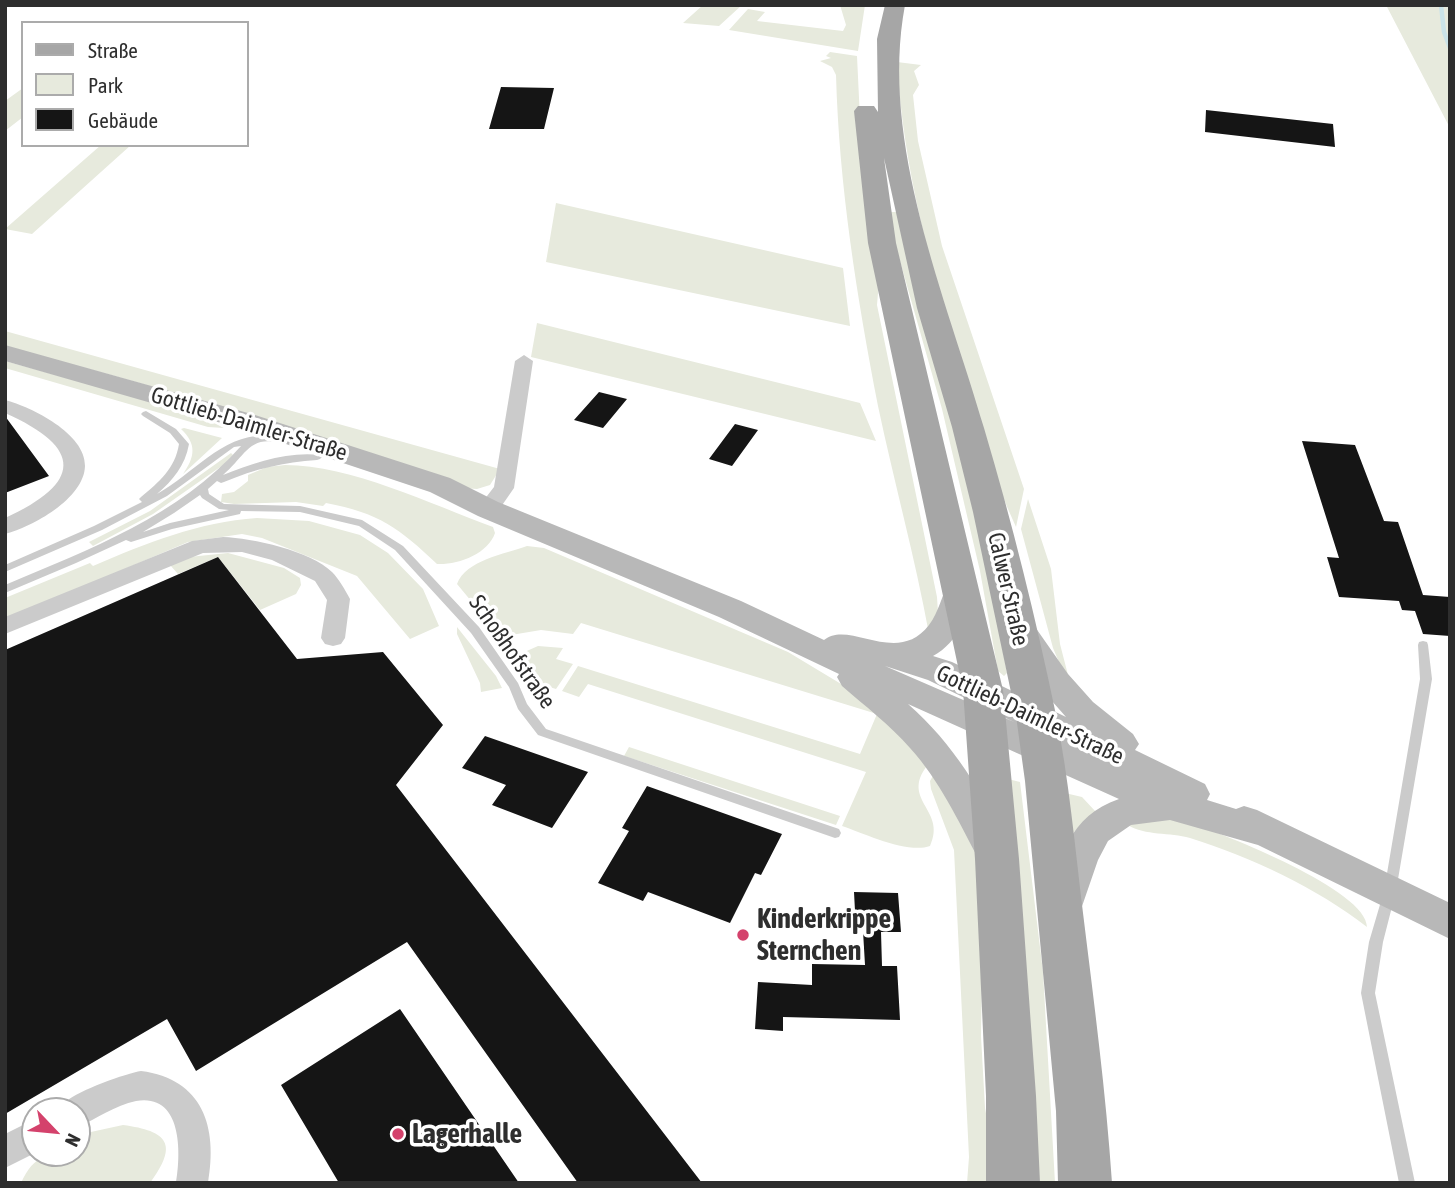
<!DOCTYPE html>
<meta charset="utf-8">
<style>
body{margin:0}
#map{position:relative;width:1455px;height:1188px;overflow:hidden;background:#fff;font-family:"Asap Condensed",sans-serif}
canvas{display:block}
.frame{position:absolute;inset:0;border:7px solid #2e2e2e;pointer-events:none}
.legend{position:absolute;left:21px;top:21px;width:228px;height:126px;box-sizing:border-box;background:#fff;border:2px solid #ababab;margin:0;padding:9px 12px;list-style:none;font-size:21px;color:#2e2e2e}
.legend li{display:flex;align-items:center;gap:14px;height:35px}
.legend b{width:35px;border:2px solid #ababab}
.north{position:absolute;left:21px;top:1097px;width:70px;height:70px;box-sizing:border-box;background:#fff;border:2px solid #ababab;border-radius:50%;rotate:116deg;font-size:19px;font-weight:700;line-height:28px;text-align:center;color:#2e2e2e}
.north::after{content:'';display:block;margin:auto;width:24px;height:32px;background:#d4426c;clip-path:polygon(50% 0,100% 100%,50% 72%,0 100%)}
</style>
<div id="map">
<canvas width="1455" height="1188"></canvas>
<div class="frame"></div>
<ul class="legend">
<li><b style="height:9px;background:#a6a6a6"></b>Straße</li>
<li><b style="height:19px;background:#e7eadd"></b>Park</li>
<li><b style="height:19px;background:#151515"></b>Gebäude</li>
</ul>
<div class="north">N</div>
</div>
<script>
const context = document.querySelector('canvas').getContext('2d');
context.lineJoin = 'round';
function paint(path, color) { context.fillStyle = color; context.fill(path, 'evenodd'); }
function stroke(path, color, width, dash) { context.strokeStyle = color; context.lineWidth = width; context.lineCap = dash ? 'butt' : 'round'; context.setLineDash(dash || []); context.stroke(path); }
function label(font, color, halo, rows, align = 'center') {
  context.font = font + ' "Asap Condensed",sans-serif'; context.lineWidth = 7; context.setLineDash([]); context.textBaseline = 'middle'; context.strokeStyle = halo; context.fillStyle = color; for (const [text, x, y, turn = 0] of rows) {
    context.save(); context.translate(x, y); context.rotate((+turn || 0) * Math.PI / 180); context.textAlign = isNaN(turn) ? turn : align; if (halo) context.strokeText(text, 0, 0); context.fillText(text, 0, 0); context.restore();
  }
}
paint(new Path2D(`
 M703 5H742L719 26 683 23Z
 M840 5H865L858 51 729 30 748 9 765 12 757 21 843 31 846 25Z
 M1386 5H1450V128Z
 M830 52 857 56 861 140 879 281 877 305 937 597 938 613 929 634C915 557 894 482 878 406 857 297 839 186 836 75L832 67 820 61 831 58 826 56Z
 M897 62 921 65 914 71 919 85 913 95 918 141 942 246 1024 489 1016 527C992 475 977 421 960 365 930 266 903 166 897 62Z
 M23 88V117L5 131V101Z
 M101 145H131L32 234 5 229Z
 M556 203 843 268 850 326 546 262Z
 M886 212H898L967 461 1007 673 1004 676 998 671 980 571 942 409Z
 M537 323 860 403 876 441 531 357Z
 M5 331 500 469 490 485 477 489 463 488C312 433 161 386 5 347Z
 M5 361 146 400 210 421 224 428 208 427 5 368Z
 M184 428 222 438 183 474C195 457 197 444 181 429Z
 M231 453 233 455 226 463 153 514 93 546 89 542 150 511Z
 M285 465C351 465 430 504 493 527L495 533C488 554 458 565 437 564 399 528 379 513 326 503L323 506 296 502 234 504 221 502 222 494 234 492 248 481V475L267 467Z
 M1028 499 1051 569 1060 644 1068 675 1064 674 1053 648 1021 529Z
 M257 518 309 521 360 535 388 553 423 589 439 626 410 639 357 576 262 538 242 534 188 542 5 620V598L90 563 93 566C147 543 198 522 257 518Z
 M527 546 544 548 788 652 866 699 931 761C896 800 948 808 930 846 908 854 865 834 842 826L866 772 588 684 579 697 562 691 578 666 860 754 877 714 581 623 573 634 541 630 511 635 496 631 457 584C466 560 505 554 527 546Z
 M228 553 284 568 300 578 301 585 296 594 260 610 218 557 178 574 170 565 189 557Z
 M457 627 496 676 502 688 481 692 480 683 457 634Z
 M538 646 563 648 556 659 573 664 556 689 530 681 518 659 520 654Z
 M629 747 840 816 836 825 624 756Z
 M934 774 973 834 983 908 981 1036 985 1108 995 1162 993 1183H967L969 1157 954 850 931 789 930 781Z
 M1004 778 1020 782 1043 972 1055 1183H1034Z
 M1065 793 1082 797 1096 812 1072 834Z
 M1142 817C1157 818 1176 818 1190 823 1224 834 1367 890 1367 927 1317 888 1251 857 1190 838 1170 832 1145 836 1128 825Z
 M123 1125C168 1131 179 1144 150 1183H21C34 1154 49 1153 77 1153V1135Z`), '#e7eadd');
stroke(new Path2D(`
 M1441 5 1444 32 1450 48`), '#cbe3e8', 4.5);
paint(new Path2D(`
 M501 87 554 88 544 129H489Z
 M1206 110 1333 124 1335 147 1205 132Z
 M599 392 627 399 603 428 574 420Z
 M5 416 49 476 5 493Z
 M735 424 758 430 732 466 709 459Z
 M1302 441 1355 445 1384 521 1398 522 1423 595 1450 597V636L1423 634 1415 611 1402 610 1399 601 1339 597 1327 557 1339 558Z
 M218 557 297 659 383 652 443 725 396 785 702 1183H578L407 942 196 1071 167 1019 5 1114V650Z
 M485 736 588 772 552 828 492 805 506 785 462 768Z
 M647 786 782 834 761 875 755 873 730 923 648 892 643 901 598 883 629 831 622 828Z
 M854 892 898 893 901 932H881L882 966H897L900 1020 783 1017V1031L755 1029 758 982 812 985V964L865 965 863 931 856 930Z
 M400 1009 519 1183H339L281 1085Z`), '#151515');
paint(new Path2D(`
 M146 411 176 429 189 444C185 466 173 480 157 494 198 471 230 424 282 438L284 440 279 443C249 435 244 458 223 475 252 463 289 451 320 455L322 457 320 459 317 460C284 462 255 469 224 482L221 483 217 481 208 489 209 494 224 504 300 506 362 520 403 546 479 627 518 683 527 704 546 729 839 829 841 833 839 837 835 838 538 735 518 709 509 687 471 633 395 550 359 526 300 512 241 511 240 514 172 529 131 542 126 540 76 563 5 593V585C90 549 179 516 241 446L234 447 167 496 102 530 5 572V565L94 526 142 502 139 499 141 497C159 482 175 469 179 444L170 433 143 416 141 414 143 412ZM200 495 202 498 219 509 229 510 170 523 143 532 174 513Z
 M1423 641 1427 642 1428 645 1432 679 1396 891 1383 942 1375 993 1415 1183H1399L1361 993 1369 942 1384 891 1420 679 1418 645 1419 642Z`), '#cbcbcb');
paint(new Path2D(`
 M524 355 533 361 514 488 496 514H480L477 509 494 487 515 361Z
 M5 400C32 407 86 434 85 466 84 499 32 527 5 534V518C82 483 84 448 5 413Z
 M223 537C252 538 311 551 332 572 339 579 345 590 350 599L345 638 341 644 333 646 325 644 321 638 327 600 315 581 272 560 242 552 203 553 5 634V617L192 541Z
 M141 1071C203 1079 218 1127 208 1183H176C181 1154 183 1093 136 1101 115 1105 97 1119 77 1127V1111H62C62 1109 65 1102 67 1101 77 1091 127 1073 141 1071Z
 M35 1119V1153L5 1168V1134Z`), '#cbcbcb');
paint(new Path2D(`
 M5 345 255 415 450 478 498 502 741 601 824 640C849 619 897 667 929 625 939 612 942 594 950 580L961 577 972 580 977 588C967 615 959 642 933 656L952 662 1066 717 1044 692 1006 632 1011 624 1022 620 1033 624 1068 674 1093 702 1133 734 1139 744 1135 750 1205 784 1210 794 1207 800 1236 809 1244 806 1257 810 1450 903V939L1258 845 1170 820 1131 825 1108 841 1098 860 1079 915 1065 920 1051 915 1046 903C1060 858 1069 816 1119 799L908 704C953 743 983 794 1010 847L1004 858 991 863 978 858C958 820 939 780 910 748 890 725 865 706 842 686L837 677 839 674 719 617 478 516 430 492 235 427 5 361ZM885 666 928 680 1014 722Z`), '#b8b8b8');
paint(new Path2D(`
 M885 5H905C879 143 946 297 984 428 1012 522 1036 619 1056 715 1069 780 1075 847 1083 913 1094 1003 1106 1092 1112 1183H1058L1056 1111 1025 781 1016 716 973 512 952 427 917 308 884 158 896 243 1003 690 1019 859 1036 1096 1040 1183H986V1096L975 859 963 690 868 243 854 111 858 106H874L878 112 877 39Z`), '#a6a6a6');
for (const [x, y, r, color] of [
 [743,935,7,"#d4426c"],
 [398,1134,7,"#d4426c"]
]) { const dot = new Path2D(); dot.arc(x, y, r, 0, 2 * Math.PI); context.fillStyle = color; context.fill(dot); stroke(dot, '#fff', 2.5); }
label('23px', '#2e2e2e', '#fff', [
 ["Gottlieb-Daimler-Straße",249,424,17],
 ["Calwer Straße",1008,589,77],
 ["Schoßhofstraße",512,652,55],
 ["Gottlieb-Daimler-Straße",1030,715,25]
]);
label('bold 28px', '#2e2e2e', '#fff', [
 ["Kinderkrippe",757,919],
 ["Sternchen",757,951],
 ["Lagerhalle",412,1134]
], 'left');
</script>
